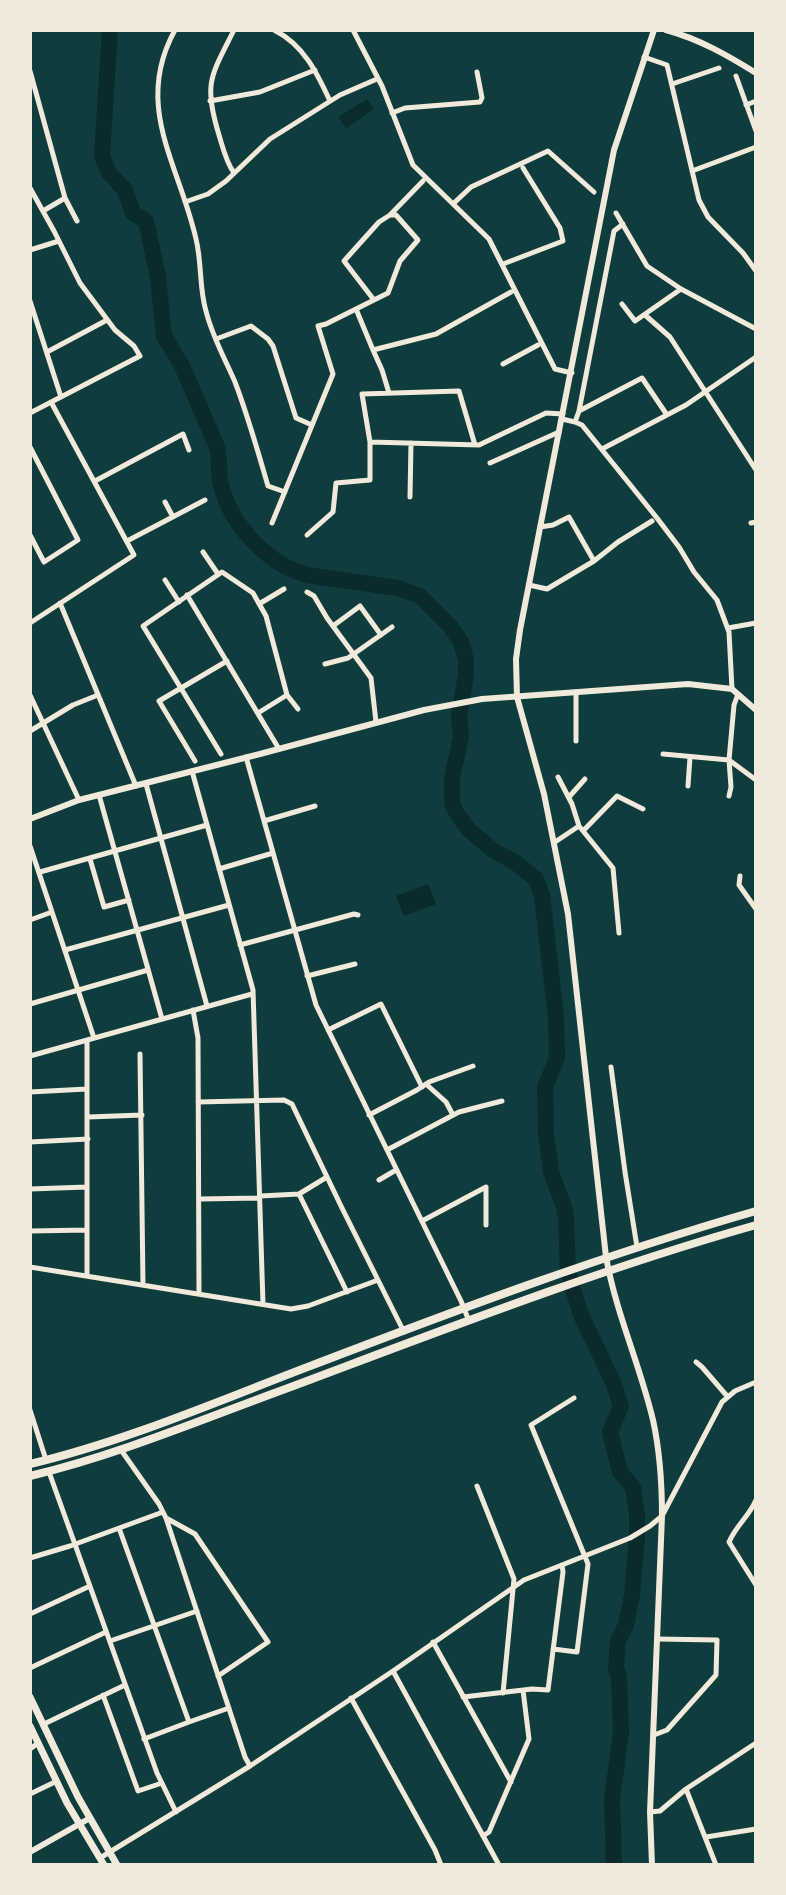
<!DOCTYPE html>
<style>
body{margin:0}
#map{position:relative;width:786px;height:1895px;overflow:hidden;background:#0f3d3e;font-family:"Work Sans",sans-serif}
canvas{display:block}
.frame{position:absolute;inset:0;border:32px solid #f1e9da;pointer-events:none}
</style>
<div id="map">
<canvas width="786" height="1895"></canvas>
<div class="frame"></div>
</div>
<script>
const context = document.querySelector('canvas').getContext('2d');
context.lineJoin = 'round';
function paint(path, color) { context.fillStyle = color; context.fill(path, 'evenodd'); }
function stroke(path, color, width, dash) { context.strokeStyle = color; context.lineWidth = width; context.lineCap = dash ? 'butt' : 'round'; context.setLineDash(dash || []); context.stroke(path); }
paint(new Path2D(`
 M367 99 374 109 346 128 338 117Z
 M428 884 436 904 404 916 396 896Z`), '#0a2a2b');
stroke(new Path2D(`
 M110 30 102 156 109 173 125 190 133 213 146 221 158 277 164 336 182 366 217 447C221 461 217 475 222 489 233 527 269 565 307 575L398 588 420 596 450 626 461 642 466 660V674L459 717 461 737 452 778V803L457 814 468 829 494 851 515 862 536 879 542 895 556 1018 557 1058 545 1087 546 1133 551 1172 564 1207 566 1219 568 1273 581 1315 613 1382 621 1406 610 1432 620 1472 633 1487 637 1515V1538L632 1595 626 1625 618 1641 616 1668 619 1677 621 1733 612 1799 614 1865`), '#0a2a2b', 16);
stroke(new Path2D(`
 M175 30C133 106 179 164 196 239 202 263 199 288 206 311 212 336 225 359 235 382 248 416 258 452 268 486L285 492
 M274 30C304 45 317 73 330 101
 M353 30 382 86 413 165 489 239 555 369 572 373
 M644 57 667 65 699 200 708 217 743 253 756 271
 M30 71 65 198 43 211
 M736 76 756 131
 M672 84 719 68
 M210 101 260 92 315 70
 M746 105 756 101
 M392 113 405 108 480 102 482 98 477 72
 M692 171 756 147
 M234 173C226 162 223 148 219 135 203 83 211 76 234 30
 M30 188 54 231 80 283 115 330 134 346 140 356 30 413
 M65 198 77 221
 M185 202 208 194 226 181 270 139 340 95 377 79
 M454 203 471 187 548 151 594 192
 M616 213 647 266 681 289 756 329
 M390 215 423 181
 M30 250 59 241
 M503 264 563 241 560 228 523 168
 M30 301 61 397
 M622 304 635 321 681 289
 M356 309 373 350
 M645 315 670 337 756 470
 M216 339 251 326 268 339 273 346 296 418 312 425
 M47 352 107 320
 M503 364 538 345
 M389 393 382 370 373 350 436 334 511 292
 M579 411 614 231 623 224
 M562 419 575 422 582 425 657 518 679 547 694 572 717 600 729 632 732 689
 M575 422 579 411 642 378 667 415
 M370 442 479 445 546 413 563 414
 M30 447 78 540 44 562 30 535
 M602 449 686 405 756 357
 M490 463 559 432
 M95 481 183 434 189 450
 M410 497 411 443
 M165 502 173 517
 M272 523 333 374 318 326 326 324 388 293 400 261 418 240 396 215H390L379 222 344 261 374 300
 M751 523 756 522
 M540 527 553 525 569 517 594 561
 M307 535 333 512 336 483 370 480V442L362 394 459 391 475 445
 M127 541 205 500
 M203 552 218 574
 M165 580 179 602
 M529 585 547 589 594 561 618 542 652 521
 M307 592 314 596 327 618 371 678 376 722
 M187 595 279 749
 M60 603 136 786
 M259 604 284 589
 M30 623 134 555 51 402
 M333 626 360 606 381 635
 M728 628 756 623
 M325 664 348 658 392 627
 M576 692V741
 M30 695 79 800
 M287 695 298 709
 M30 731 73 705 98 695
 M221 754 143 626 222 572 253 593 266 616 287 695 258 713
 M663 754 729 760 734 705 738 694
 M246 757 316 1005 461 1301 469 1321
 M729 760 756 780
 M195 761 159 701 227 661
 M192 771 253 990 263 1304
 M558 777 572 804 579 826 613 868 619 933
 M146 784 207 1006
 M688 786 690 757
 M99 795 162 1019
 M729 796 731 787 729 760
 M569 797 585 779
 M264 821 315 806
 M584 830 617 796 643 809
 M555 842 579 826
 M30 846 94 1038
 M90 859 104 907 129 900
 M219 869 273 853
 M40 872 207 825
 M740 876 739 885 756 909
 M30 920 52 912
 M240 945 354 914 358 915
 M65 950 229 905
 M307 976 355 964
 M30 1004 148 970
 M193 1010 198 1038 199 1294
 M328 1030 381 1004 422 1087
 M140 1054 143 1285
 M30 1056 252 994
 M611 1067 625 1172 637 1247
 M426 1084 446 1102 453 1115
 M30 1092 87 1089
 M198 1102 284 1100 292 1104 341 1206 404 1332
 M369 1115 417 1090 429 1082 473 1066
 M88 1117 142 1115
 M30 1142 88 1139
 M387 1150 459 1112 502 1101
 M327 1177 299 1194 347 1292
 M379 1180 396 1170
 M30 1189 87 1187
 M260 1196 299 1194
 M199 1199 260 1198
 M422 1221 486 1187V1225
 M30 1231 87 1230
 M30 1267 291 1309 308 1306 378 1280
 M87 1275V1041
 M696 1362 702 1367 727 1396
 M30 1410 46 1460
 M121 1450 159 1504 166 1518 245 1757 250 1766
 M49 1472 157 1773 176 1812
 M477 1486 514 1579 503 1693
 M756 1500C748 1518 737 1524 729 1542L756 1585
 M166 1518 195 1534 268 1642 218 1676
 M119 1528 189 1722 229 1708
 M30 1558 70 1546 163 1512
 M30 1614 90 1586
 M110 1641 197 1611
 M433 1642 511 1782
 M553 1649 577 1652 588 1564 531 1425 574 1398
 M30 1668 106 1632
 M393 1671 499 1865
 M103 1695 138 1791 162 1783
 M463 1697 532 1689 548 1690 563 1572 562 1565
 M351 1698 435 1850 441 1865
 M44 1724 125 1685
 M654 1735 667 1730 716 1675 717 1640 657 1639
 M144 1739 189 1722
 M30 1749 38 1743
 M686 1789 716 1865
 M30 1794 57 1781
 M650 1812 660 1811 686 1789 756 1743
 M483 1836 489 1832 529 1739 523 1690
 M706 1837 756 1829
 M100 1858 250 1766 393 1671 524 1580 630 1538 650 1526 662 1516 722 1402 735 1391 756 1382`), '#f1e9da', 5);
stroke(new Path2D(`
 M666 30C699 39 727 55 756 73
 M30 819 79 800 260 754 424 710 482 699 688 684 732 689 756 710
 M30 1852 90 1818
 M652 1865 650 1812 662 1516C662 1483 660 1452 653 1420 640 1365 616 1313 606 1257L568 914 544 794 517 697 516 659 520 630 614 150 654 30`), '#f1e9da', 6);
stroke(new Path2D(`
 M30 1697 78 1797 117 1865
 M30 1726 67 1803 104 1865`), '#f1e9da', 7);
stroke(new Path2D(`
 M30 1464C123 1442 216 1402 305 1368 454 1311 603 1255 756 1211
 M30 1476C118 1455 203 1419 288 1388 443 1330 597 1270 756 1225`), '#f1e9da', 8);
</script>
